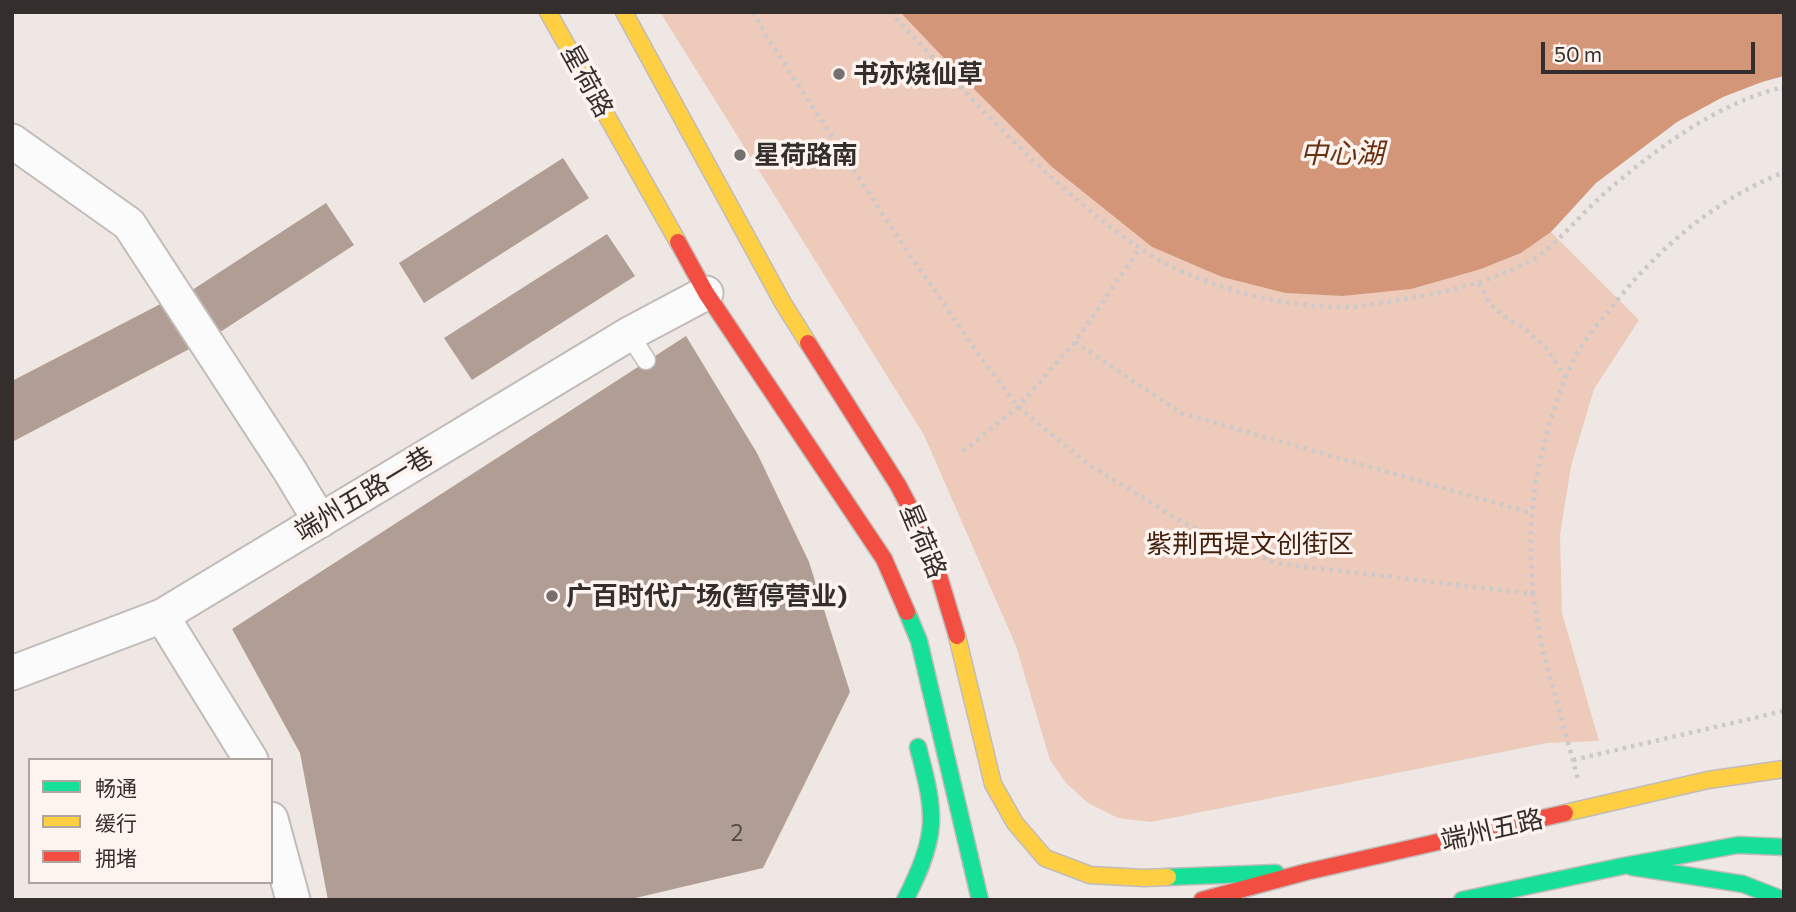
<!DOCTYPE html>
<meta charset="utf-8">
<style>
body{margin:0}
#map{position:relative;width:1796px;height:912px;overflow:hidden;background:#eee7e4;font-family:Commissioner,"Noto Sans SC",sans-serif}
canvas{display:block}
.frame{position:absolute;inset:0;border:14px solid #342f2d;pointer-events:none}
.legend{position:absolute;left:28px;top:758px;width:245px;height:126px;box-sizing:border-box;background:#fef4ef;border:2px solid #ada5a1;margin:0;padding:9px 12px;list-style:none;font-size:21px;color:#342f2d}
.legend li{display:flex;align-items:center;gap:14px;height:35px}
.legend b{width:35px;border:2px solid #ada5a1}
.scale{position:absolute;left:1541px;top:42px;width:214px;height:32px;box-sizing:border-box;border:4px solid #342f2d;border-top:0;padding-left:9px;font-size:21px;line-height:24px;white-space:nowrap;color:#342f2d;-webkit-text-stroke:5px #fef4ef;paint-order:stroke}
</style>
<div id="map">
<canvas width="1796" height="912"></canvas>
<div class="frame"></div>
<ul class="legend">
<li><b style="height:9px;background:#16e098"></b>畅通</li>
<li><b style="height:9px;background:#ffcf43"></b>缓行</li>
<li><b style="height:9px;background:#f24e42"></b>拥堵</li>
</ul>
<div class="scale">50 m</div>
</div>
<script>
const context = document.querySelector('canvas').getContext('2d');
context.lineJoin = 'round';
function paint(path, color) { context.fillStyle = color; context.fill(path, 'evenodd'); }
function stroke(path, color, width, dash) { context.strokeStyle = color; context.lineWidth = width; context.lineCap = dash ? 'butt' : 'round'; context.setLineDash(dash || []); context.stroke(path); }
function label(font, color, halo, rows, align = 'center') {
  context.font = font + ' Commissioner,"Noto Sans SC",sans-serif'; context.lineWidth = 7; context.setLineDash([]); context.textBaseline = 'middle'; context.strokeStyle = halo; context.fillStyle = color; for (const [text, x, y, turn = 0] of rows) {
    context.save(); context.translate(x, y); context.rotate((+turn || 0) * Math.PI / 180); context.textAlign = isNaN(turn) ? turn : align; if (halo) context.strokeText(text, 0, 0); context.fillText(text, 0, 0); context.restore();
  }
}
paint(new Path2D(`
 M660 12H900L961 76 1052 167 1152 247 1222 277 1285 293 1342 296 1481 269 1521 253 1551 232 1639 320 1594 389 1571 466 1560 535 1562 613 1599 741 1547 743 1151 822 1118 818 1088 803 1066 783 1050 760 1016 646 924 435Z`), '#eecaba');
paint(new Path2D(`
 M900 12H1784V76L1762 82 1723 97 1677 122 1596 183 1551 232 1521 253 1481 269 1411 289 1342 296 1285 293 1222 277 1152 247 1052 167 961 76Z`), '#d49678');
paint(new Path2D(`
 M563 158 589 198 424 303 399 263Z
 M326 203 354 245 214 336 186 294Z
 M607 234 635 276 472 380 444 338Z
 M172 298 197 345 12 442V381Z
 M686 336 757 453 809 562 850 692 763 868 627 900H328L300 753 232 629Z`), '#b09e94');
const lane = new Path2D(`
 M629 334 646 360`);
const street = new Path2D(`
 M12 141 129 224 290 471 320 521
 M162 616 251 760
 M12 673 162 616 629 334 706 293
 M271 819 293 900`);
const fast = new Path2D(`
 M907 612 919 641 980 900
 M1632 867 1743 884 1784 900
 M1168 877 1276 873
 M905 900C917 877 930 849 931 823 932 797 924 772 918 747
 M1462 900 1623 866 1738 845 1784 847`);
const slow = new Path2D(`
 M548 12 678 242
 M624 12 783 303 808 343
 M957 636 993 784 1015 823 1045 858 1090 875 1144 878 1168 877
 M1565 813 1708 780 1784 769`);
const jam = new Path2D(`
 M678 242 706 293 884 559 907 612
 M808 343 898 485 930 546 957 636
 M1202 900 1306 872 1565 813`);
stroke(lane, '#c1bcb9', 21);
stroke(street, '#c1bcb9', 37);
stroke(fast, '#c1bcb9', 19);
stroke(slow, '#c1bcb9', 19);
stroke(jam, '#c1bcb9', 19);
stroke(new Path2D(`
 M753 12 767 37 891 227 977 352 1018 407 1088 464 1184 523 1275 563 1533 594 1542 647 1578 779
 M890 12C967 93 1046 184 1138 247 1194 285 1279 308 1346 307 1365 307 1385 302 1404 299 1444 293 1485 283 1522 265 1528 262 1535 259 1540 255 1564 236 1583 212 1606 192 1657 148 1717 103 1784 87
 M1479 283 1490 304 1504 316 1525 329 1546 348 1566 378
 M1075 342 1181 413 1531 513
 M963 451 1018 407 1075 342 1140 248
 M1533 594C1531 568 1530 541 1532 514 1536 464 1552 406 1573 361 1581 344 1595 327 1607 313 1638 273 1675 235 1718 207 1738 193 1761 182 1784 172
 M1573 760 1784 711`), '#cbc9c9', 4.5, [3.5, 5]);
stroke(lane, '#fcfbfb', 18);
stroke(street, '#fcfbfb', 33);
stroke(fast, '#16e098', 16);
stroke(slow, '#ffcf43', 16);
stroke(jam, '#f24e42', 16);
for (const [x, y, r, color] of [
 [839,74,7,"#756f6d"],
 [740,155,7,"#756f6d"],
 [552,596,7,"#756f6d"]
]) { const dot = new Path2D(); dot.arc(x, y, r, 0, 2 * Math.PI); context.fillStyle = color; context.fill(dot); stroke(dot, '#fef4ef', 2.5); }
label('23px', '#534b47', null, [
 ["2",737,833]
]);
label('bold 26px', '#342f2d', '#fef4ef', [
 ["书亦烧仙草",853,74],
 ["星荷路南",754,155],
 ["广百时代广场(暂停营业)",566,596]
], 'left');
label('26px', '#342f2d', '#fef4ef', [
 ["星荷路",587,81,61],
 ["端州五路一巷",364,494,-31],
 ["星荷路",923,541,67],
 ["端州五路",1492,830,-13]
]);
label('26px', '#421f0d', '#fef4ef', [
 ["紫荆西堤文创街区",1250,544]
]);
label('italic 28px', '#693112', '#fef4ef', [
 ["中心湖",1342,154]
]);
</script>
